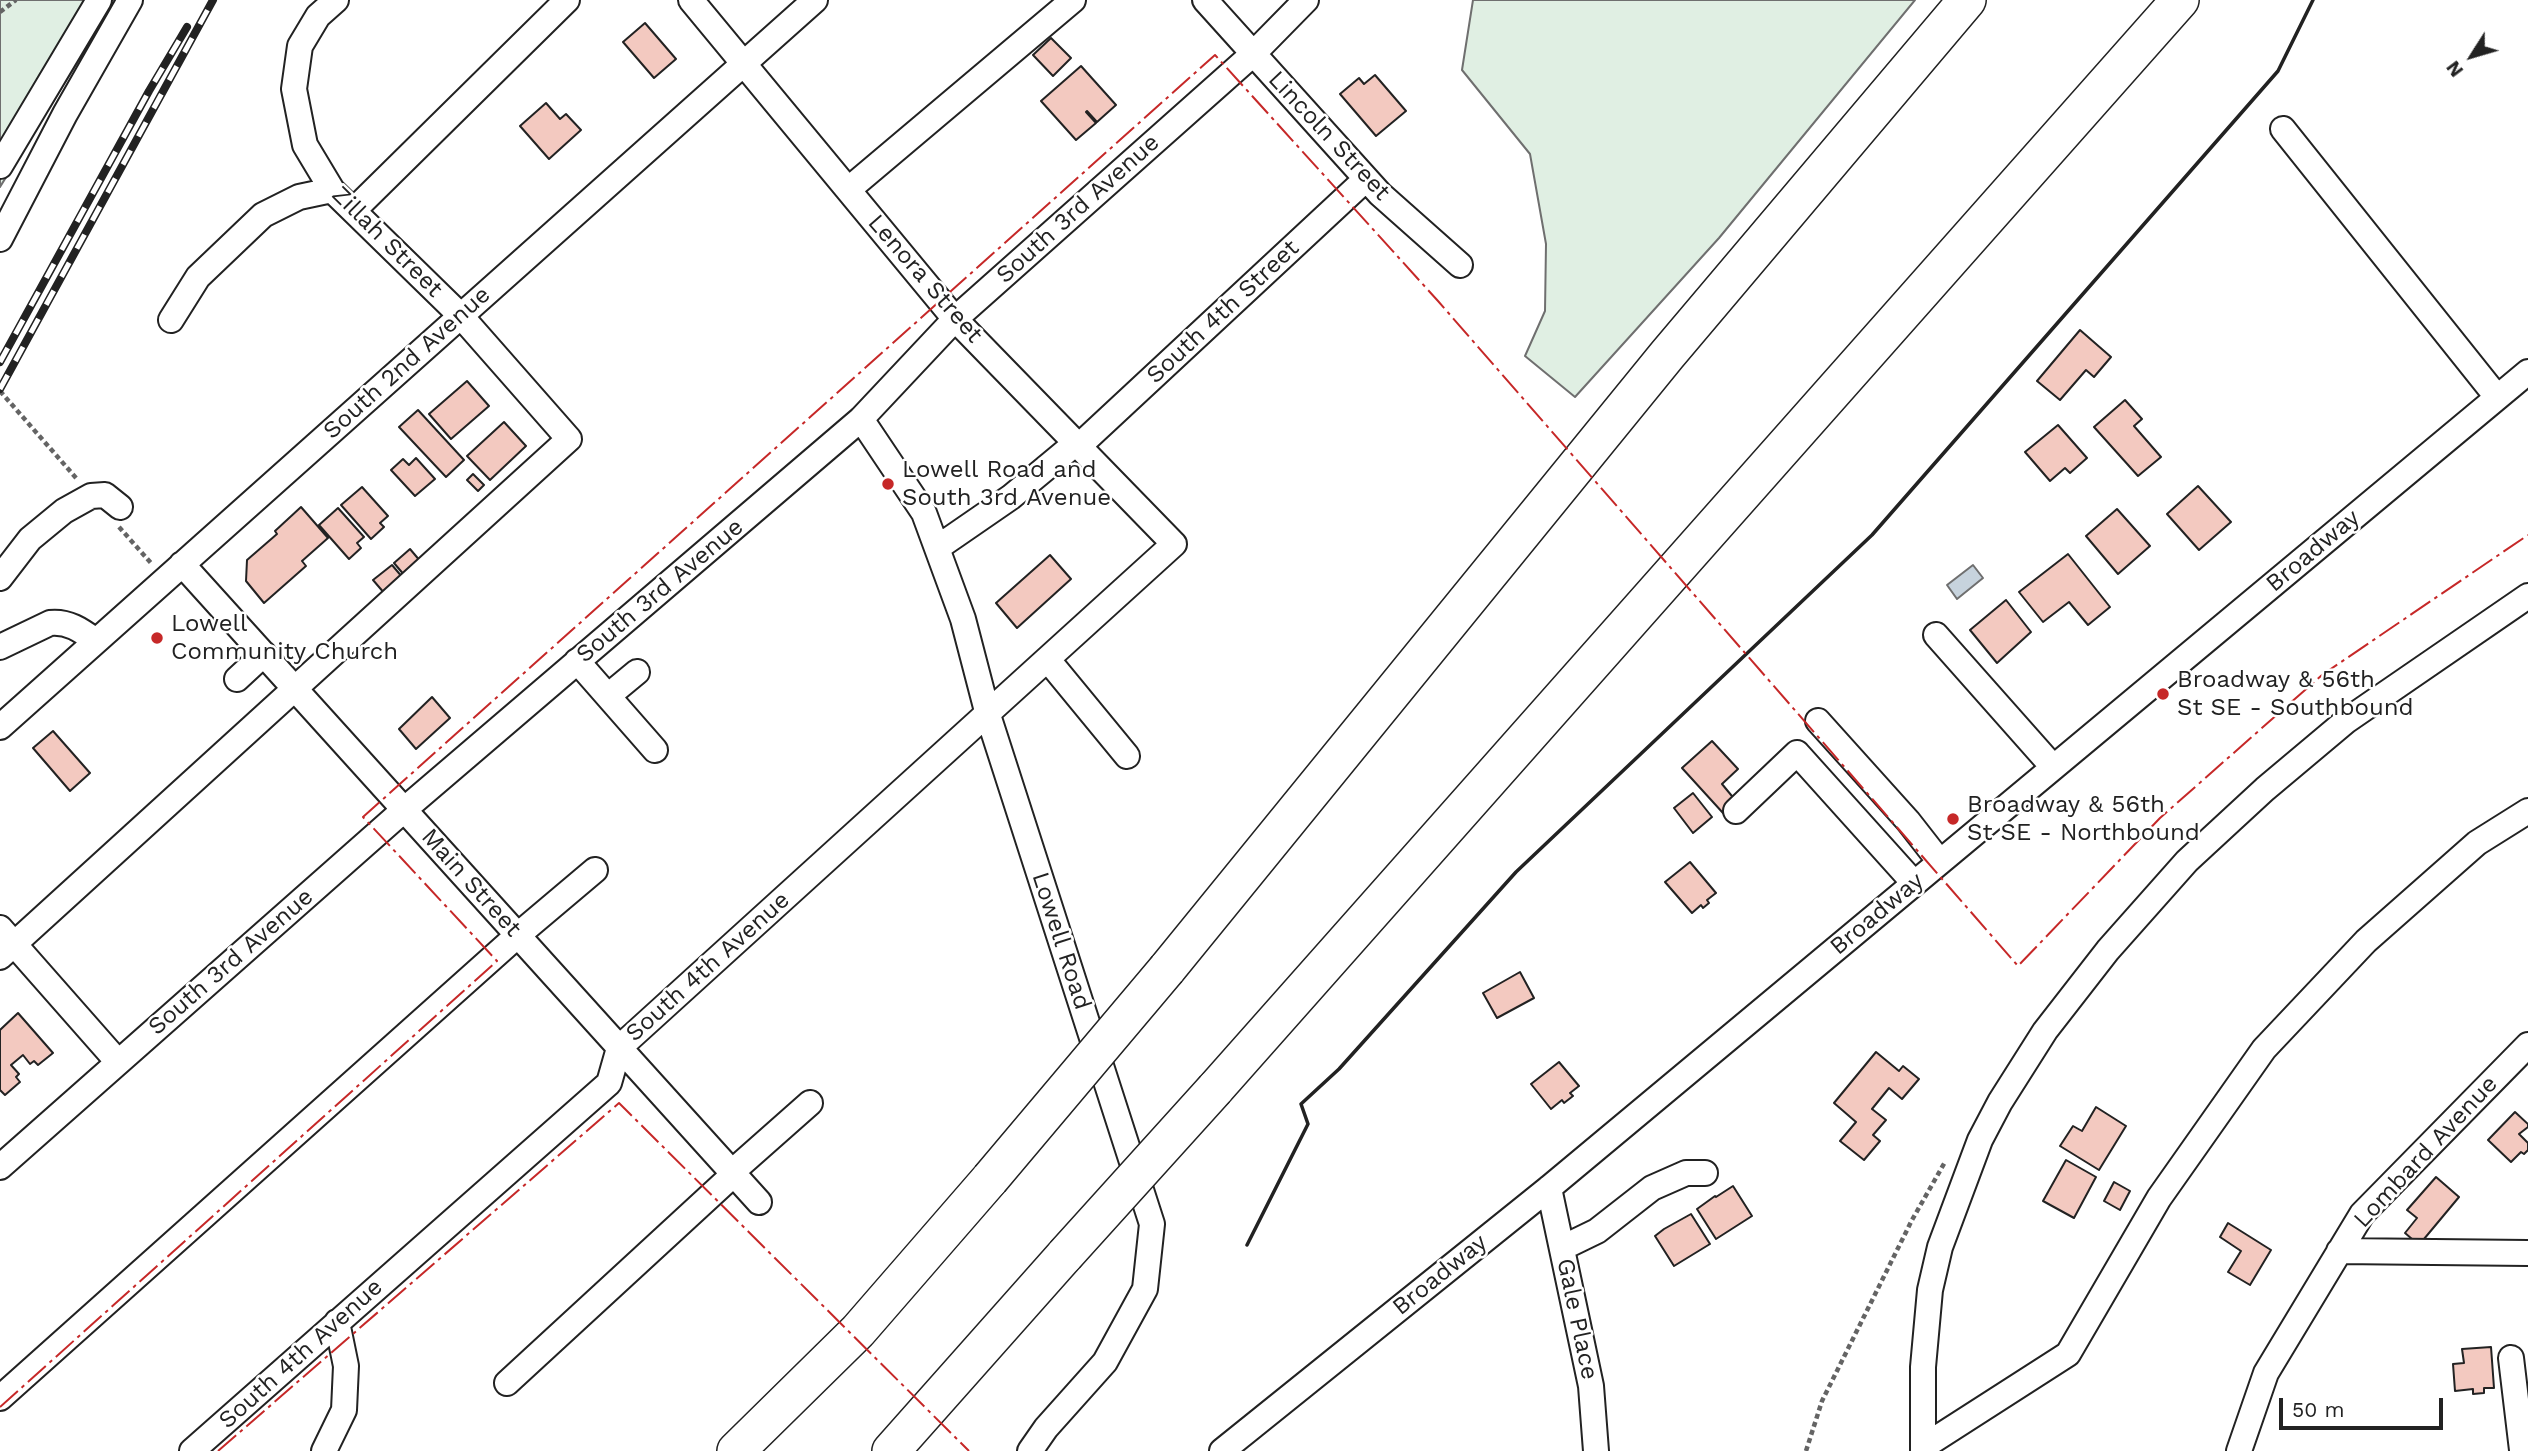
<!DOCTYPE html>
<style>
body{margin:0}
#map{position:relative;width:2528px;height:1451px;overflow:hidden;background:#fff;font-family:"Work Sans",sans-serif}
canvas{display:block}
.north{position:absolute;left:2437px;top:21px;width:70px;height:70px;-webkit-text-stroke:5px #fff;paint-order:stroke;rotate:233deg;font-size:19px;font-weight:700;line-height:28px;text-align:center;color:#222}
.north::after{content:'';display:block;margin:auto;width:24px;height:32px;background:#222;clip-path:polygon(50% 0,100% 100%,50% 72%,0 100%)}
.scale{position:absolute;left:2279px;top:1398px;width:164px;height:32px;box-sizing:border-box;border:4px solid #222;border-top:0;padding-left:9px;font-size:21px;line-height:24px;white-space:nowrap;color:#222;-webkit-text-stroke:5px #fff;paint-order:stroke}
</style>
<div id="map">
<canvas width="2528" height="1451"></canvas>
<div class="north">N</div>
<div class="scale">50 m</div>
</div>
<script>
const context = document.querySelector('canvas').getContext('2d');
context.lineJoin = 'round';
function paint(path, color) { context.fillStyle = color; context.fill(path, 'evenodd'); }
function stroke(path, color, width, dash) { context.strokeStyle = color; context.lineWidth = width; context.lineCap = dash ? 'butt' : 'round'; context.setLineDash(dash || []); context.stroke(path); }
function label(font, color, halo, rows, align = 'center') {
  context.font = font + ' "Work Sans",sans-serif'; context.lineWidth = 5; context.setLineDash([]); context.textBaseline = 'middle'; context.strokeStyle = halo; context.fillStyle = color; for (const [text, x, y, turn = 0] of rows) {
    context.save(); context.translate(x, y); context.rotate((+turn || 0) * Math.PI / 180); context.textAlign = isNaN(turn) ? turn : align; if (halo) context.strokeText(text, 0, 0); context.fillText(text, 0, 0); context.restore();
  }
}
const green = new Path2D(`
 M0 0H116L0 187Z
 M1473 0H1915L1719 238 1575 397 1525 356 1545 311 1546 244 1530 154 1462 70Z`);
paint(green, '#e0efe3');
stroke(green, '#6f6f6f', 2);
const water = new Path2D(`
 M1973 565 1983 578 1957 599 1947 585Z`);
paint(water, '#c7d3dd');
stroke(water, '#6f6f6f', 2);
const building = new Path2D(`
 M645 23 676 59 654 78 623 42Z
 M1051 38 1071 58 1053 76 1033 55Z
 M1081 66 1116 105 1097 122 1087 111 1086 112 1096 123 1076 140 1041 101Z
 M1375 75 1406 111 1376 136 1340 94 1359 78 1364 84Z
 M546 103 560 119 566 114 581 130 549 159 520 126Z
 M2080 330 2111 357 2094 377 2086 370 2060 400 2037 381Z
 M467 381 489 406 451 439 429 414Z
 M2125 400 2142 419 2134 426 2161 457 2138 476 2094 427Z
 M418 410 464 460 446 477 399 427Z
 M504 422 526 446 490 480 467 456Z
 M2058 425 2087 458 2070 473 2065 468 2050 481 2025 452Z
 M416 458 435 479 415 496 391 470 403 459 409 465Z
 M473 474 484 485 478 491 467 480Z
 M2198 486 2231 522 2199 550 2167 514Z
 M362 487 388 516 380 523 384 527 371 539 341 505Z
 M301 507 328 538 302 561 306 566 264 603 246 581 247 560 277 534 275 531Z
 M338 508 364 537 357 543 361 548 349 559 319 525Z
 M2117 509 2150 546 2118 574 2086 536Z
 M410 549 421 562 405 576 394 563Z
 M2068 554 2110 607 2088 625 2069 602 2043 622 2019 592Z
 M1050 555 1071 579 1017 628 996 603Z
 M392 565 403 578 385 594 373 580Z
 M2006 600 2031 632 1997 663 1970 630Z
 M432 697 450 718 416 749 399 729Z
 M53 731 90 773 70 791 33 748Z
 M1712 741 1738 769 1722 784 1736 801 1723 813 1682 768Z
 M1693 793 1712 817 1693 833 1674 808Z
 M1690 862 1716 893 1707 900 1709 903 1703 908 1701 905 1692 913 1665 882Z
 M1520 972 1534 998 1497 1018 1483 993Z
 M18 1013 53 1053 38 1065 34 1061 30 1064 23 1055 11 1065 19 1074 16 1077 20 1082 5 1095 0 1090V1030Z
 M1876 1052 1899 1071 1903 1066 1919 1079 1902 1099 1889 1088 1872 1109 1886 1120 1873 1135 1880 1141 1864 1160 1840 1141 1856 1122 1834 1103Z
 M1559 1062 1579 1086 1570 1093 1573 1096 1564 1103 1562 1100 1551 1109 1531 1084Z
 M2096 1107 2126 1126 2099 1170 2060 1146 2073 1126 2082 1131Z
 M2515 1112 2528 1124V1127L2519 1134 2528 1143V1150L2524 1154 2521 1152 2511 1162 2488 1140Z
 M2066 1160 2096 1177 2074 1218 2043 1201Z
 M2436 1177 2459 1197 2419 1245 2405 1233 2417 1218 2407 1210Z
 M2114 1182 2130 1191 2120 1210 2104 1201Z
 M1733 1186 1752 1216 1716 1239 1697 1209 1715 1196 1716 1197Z
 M1691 1214 1710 1244 1674 1266 1655 1236 1664 1229Z
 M2228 1223 2271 1250 2250 1285 2228 1272 2241 1251 2220 1237Z
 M2491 1347 2494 1388H2484V1393L2473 1394V1389L2455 1391 2453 1364 2464 1363 2462 1349Z`);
paint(building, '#f3c9c0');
stroke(building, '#222', 2);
const minor = new Path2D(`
 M1205 0 1380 194 1460 265
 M2283 129 2497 397
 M0 166 99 0
 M849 189 1073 0
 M354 210 567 0
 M0 239 65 114 130 0
 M171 320 198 277 263 215 299 197 332 190
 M861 419 924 513 963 619 988 715 1152 1224 1145 1289 1105 1362 1046 1428 1030 1451
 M1079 446 1366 179
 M937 548 1011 497 1076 443
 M182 564 759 1202
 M0 578 30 539 64 511 91 496 105 495 120 507
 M1936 635 2053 767
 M0 647 50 623C69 621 82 631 96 641
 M1048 660 1127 756
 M577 661 655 750
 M237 679 264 654
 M608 696 637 672
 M1818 721 1908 821 1940 862
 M0 727 815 0
 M1736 811 1797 753 1914 883
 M0 928 118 1062
 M0 957 569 439 460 315 332 190 305 145 294 89 300 46 318 16 336 0
 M0 1167 405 809 861 419 955 319 1253 54 1306 0
 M732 1172 810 1103
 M1549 1188 1591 1386 1596 1451
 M1562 1248 1597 1231 1652 1188 1686 1173H1705
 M2339 1251 2528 1253
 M2511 1358 2522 1450
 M507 1383 734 1174
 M0 1398 518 935 595 870
 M1923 1447 2068 1354 2159 1198 2264 1049 2366 941 2477 843 2528 811
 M192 1451 609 1083 619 1048 1174 544 955 319 691 0
 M324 1451 344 1410 346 1366 337 1322
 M1222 1451 1549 1188 2528 372
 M1923 1451V1367L1930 1290 1940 1247 1980 1140 2000 1102 2045 1031 2108 950 2187 861 2265 789 2346 721 2528 596
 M2239 1451 2266 1373 2362 1214 2528 1045`);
const highway = new Path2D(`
 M1167 969 1667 355 1967 0
 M1215 1089 2180 0
 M736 1451 858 1331 990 1179
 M891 1451 1065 1255`);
stroke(minor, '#222', 28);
stroke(highway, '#222', 40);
stroke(new Path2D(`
 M0 12 16 0
 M0 391 77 479
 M119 527 151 563
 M1806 1451 1822 1401 1912 1220 1945 1162`), '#646464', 4.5, [5, 3.5]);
stroke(minor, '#fff', 24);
stroke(highway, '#fff', 37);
const rail = new Path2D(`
 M0 362 149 91 187 27
 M0 389 213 0`);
stroke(rail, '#222', 8);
stroke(rail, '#fff', 5, [16]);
const highwayBridge = new Path2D(`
 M990 1179 1167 969
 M1065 1255 1215 1089`);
stroke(highwayBridge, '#222', 40, []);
stroke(highwayBridge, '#fff', 37);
stroke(new Path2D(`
 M1247 1245 1308 1124 1301 1104 1339 1069 1516 872 1872 535 2278 71 2313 0`), '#222', 3.5);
stroke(new Path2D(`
 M0 1407 497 961 363 817 1215 55 1438 301 2018 966 2160 818 2322 675 2528 535
 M218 1451 619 1103 969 1451`), '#c62828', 2, [24, 5, 3.5, 5]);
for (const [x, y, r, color] of [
 [888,484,7,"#c62828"],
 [157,638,7,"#c62828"],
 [2163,694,7,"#c62828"],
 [1953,819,7,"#c62828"]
]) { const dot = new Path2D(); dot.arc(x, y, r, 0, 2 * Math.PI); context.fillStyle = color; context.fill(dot); stroke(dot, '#fff', 2.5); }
label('24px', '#222', '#fff', [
 ["Lincoln Street",1329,136,47],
 ["South 3rd Avenue",1078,209,-42],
 ["Zillah Street",387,242,45],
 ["Lenora Street",925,279,49],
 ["South 4th Street",1223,312,-43],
 ["South 2nd Avenue",407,363,-42],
 ["Broadway",2313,551,-40],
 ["South 3rd Avenue",660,591,-40],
 ["Main Street",471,883,48],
 ["Broadway",1877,914,-40],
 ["Lowell Road",1061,941,72],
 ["South 3rd Avenue",231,962,-41],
 ["South 4th Avenue",708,967,-42],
 ["Lombard Avenue",2426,1152,-47],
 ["Broadway",1440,1275,-39],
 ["Gale Place",1577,1319,78],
 ["South 4th Avenue",301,1354,-42]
]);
label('24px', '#222', '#fff', [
 ["Lowell Road and",902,470],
 ["South 3rd Avenue",902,498],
 ["Lowell",171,624],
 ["Community Church",171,652],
 ["Broadway & 56th",2177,680],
 ["St SE - Southbound",2177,708],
 ["Broadway & 56th",1967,805],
 ["St SE - Northbound",1967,833]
], 'left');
</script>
